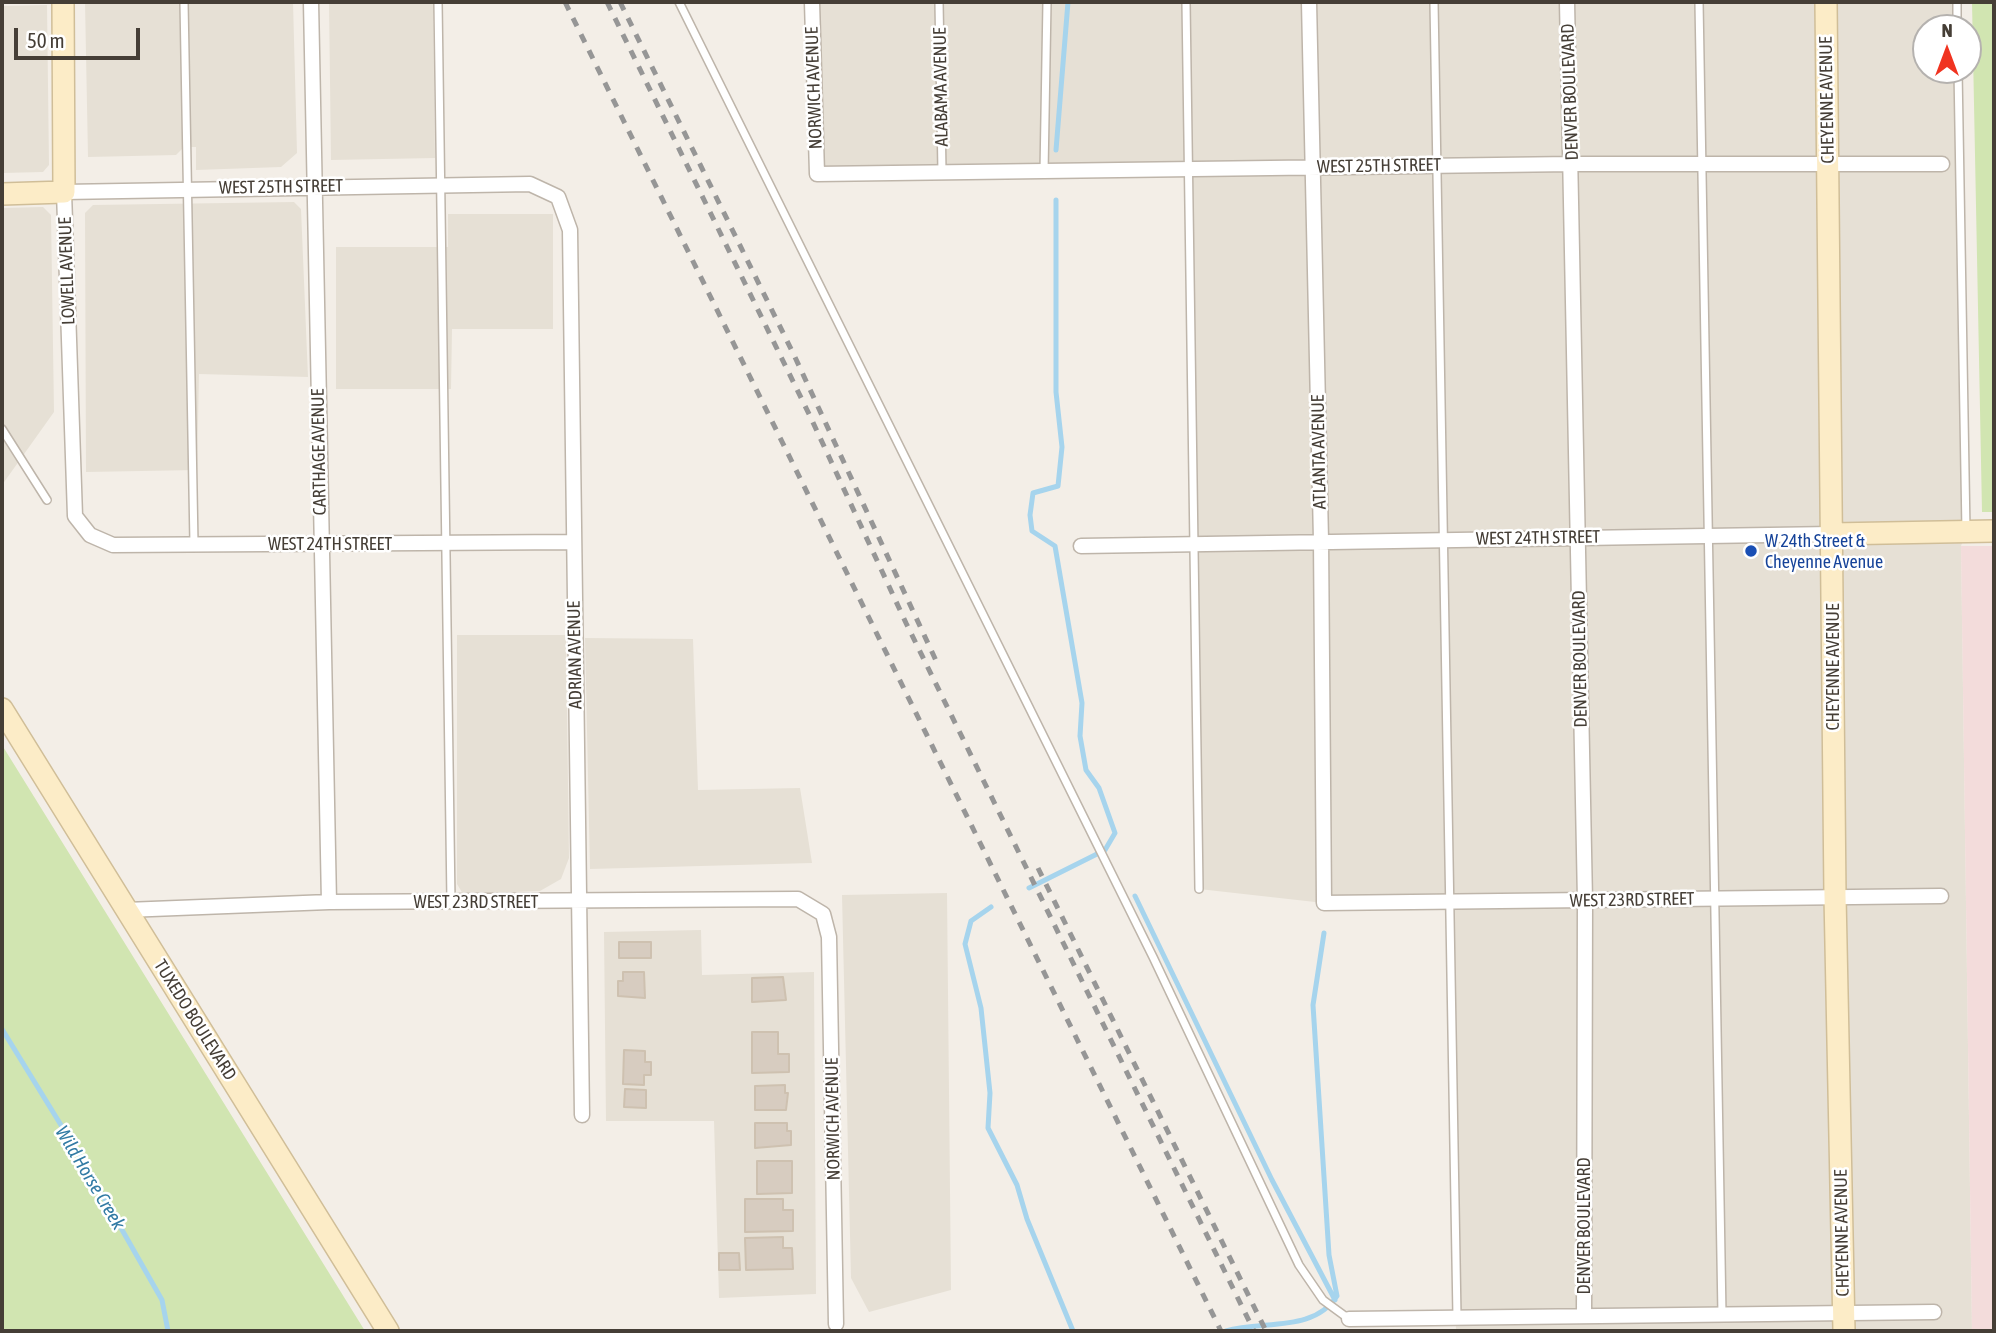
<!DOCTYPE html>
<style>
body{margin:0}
#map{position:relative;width:1996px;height:1333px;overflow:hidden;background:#f3eee7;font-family:"Asap Condensed",sans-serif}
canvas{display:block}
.frame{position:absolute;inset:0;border:4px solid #453e36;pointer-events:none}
.north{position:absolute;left:1912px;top:14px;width:70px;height:70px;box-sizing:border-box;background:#fff;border:2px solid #b5b2af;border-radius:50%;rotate:0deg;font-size:19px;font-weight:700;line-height:28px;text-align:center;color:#453e36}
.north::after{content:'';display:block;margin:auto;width:24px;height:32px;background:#f03320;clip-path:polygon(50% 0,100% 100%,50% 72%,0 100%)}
.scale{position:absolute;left:14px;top:28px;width:126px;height:32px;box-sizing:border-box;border:4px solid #453e36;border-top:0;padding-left:9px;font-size:21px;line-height:24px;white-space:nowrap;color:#453e36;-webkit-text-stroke:5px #fff;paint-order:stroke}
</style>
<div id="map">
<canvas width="1996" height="1333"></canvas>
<div class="frame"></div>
<div class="north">N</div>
<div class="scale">50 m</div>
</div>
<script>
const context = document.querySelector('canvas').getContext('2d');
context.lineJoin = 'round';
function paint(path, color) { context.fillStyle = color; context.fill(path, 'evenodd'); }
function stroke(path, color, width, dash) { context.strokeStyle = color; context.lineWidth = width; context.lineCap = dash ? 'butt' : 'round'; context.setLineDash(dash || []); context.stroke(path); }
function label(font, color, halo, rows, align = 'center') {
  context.font = font + ' "Asap Condensed",sans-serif'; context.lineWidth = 5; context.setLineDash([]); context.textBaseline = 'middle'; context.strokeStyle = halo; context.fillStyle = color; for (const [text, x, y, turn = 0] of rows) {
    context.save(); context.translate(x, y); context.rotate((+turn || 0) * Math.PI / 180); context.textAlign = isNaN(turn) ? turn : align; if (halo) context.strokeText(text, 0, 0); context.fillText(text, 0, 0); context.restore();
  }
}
paint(new Path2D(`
 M85 2H293L297 153 281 167 196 170V147H184L176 155 88 157Z
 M329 2H433L435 158 331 160Z
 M812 2H1957V28H1926V70H1958L1966 531 1961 546 1972 1331H1456L1448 903H1324L1199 889 1188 170 817 174Z
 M47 5 49 165 43 172 2 173V6Z
 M294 202 301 209 308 377 199 374 197 470 86 472 85 213 93 205Z
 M43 207 51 215 54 412 2 485V208Z
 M448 214H553V329H452L451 389H336V247H448Z
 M457 635H566L569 858 561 879 540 891 463 894 457 884Z
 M585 638 693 639 698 790 800 788 812 863 590 869Z
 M947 893 951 1290 869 1312 851 1278 842 895Z
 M701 930 702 975 814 972 816 1294 719 1298 714 1121H606L604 932Z`), '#e6e0d5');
paint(new Path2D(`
 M1961 546H1994V1331H1972Z`), '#f3dcdb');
paint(new Path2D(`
 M1972 2H1994V512H1982Z
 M2 745 365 1331H2Z`), '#d1e5b1');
stroke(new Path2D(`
 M1056 150 1068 2
 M1029 888 1105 850 1115 833 1099 788 1086 770 1080 736 1082 703 1055 546 1032 531 1030 515 1033 493 1058 486 1062 447 1056 392V200
 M1135 896 1272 1180 1335 1300
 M991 907 971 921 965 944 981 1008 990 1093 988 1128 1017 1185 1027 1219 1073 1331
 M2 1029 80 1156 162 1300 168 1331
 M1226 1331C1263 1320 1313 1333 1337 1296L1329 1255 1313 1005 1324 933`), '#a6d4ed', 5);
const building = new Path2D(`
 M619 942H651V958H619Z
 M623 972H644L645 998 618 996V981H623Z
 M783 977 786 1000 752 1002V978Z
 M752 1032H778V1054H789V1072L752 1073Z
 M624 1050 645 1051V1062H651V1075H644V1085L623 1084Z
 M785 1085V1093H788L786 1110H755V1086Z
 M625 1089 646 1090V1108L624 1107Z
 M755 1123H787V1131H791V1145L755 1148Z
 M757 1161H792V1193L757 1194Z
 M745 1199H783V1210H793V1231L745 1232Z
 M783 1237V1248H792L793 1269 746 1270 745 1238Z
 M719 1253H739L740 1270H719Z`);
paint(building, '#d7ccc0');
stroke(building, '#cec1b0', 2);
const lane = new Path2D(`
 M184 2 194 544
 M438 2 451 901
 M679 2 1153 957 1299 1265 1323 1300 1349 1319
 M939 2 942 172
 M1186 2 1199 889
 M1434 2 1457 1317
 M1699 2 1722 1314
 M1957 2V28
 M1958 70 1966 531
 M1044 172 1047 2
 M2 429 47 500`);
const street = new Path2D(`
 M311 2 329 902
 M812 2 817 174 1572 164H1942
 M1309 2 1321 540 1324 903 1941 896
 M1567 2 1585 901 1584 1316
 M573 542 113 545 90 535 75 516 64 192 530 184 558 197 570 230 582 1115
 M1081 546 1832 534
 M126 910 329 902 798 899 823 914 829 937 836 1324
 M1349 1319 1934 1312`);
const secondary = new Path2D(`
 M1826 2 1835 896 1844 1331
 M2 194 64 192 63 2
 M1832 534 1994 531
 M2 709 388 1331`);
stroke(lane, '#beb5aa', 10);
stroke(street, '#beb5aa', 17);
stroke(secondary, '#d0be98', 24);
stroke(lane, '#fff', 7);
stroke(street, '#fff', 14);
stroke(secondary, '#fcecc7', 21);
stroke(new Path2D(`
 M565 2 1221 1331
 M607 2 810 416 906 623 1254 1331
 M620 2 794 355 939 667
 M1038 868 1266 1331`), '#969696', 5, [9, 9]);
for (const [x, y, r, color] of [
 [1751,551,7,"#1a4fb4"]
]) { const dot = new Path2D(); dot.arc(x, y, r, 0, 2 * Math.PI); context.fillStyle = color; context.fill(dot); stroke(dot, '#fff', 2.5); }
label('18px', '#453e36', '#fff', [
 ["ALABAMA AVENUE",941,87,-91],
 ["NORWICH AVENUE",814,88,-92],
 ["DENVER BOULEVARD",1570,92,-92],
 ["CHEYENNE AVENUE",1827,100,-91],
 ["WEST 25TH STREET",1379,166,-1],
 ["WEST 25TH STREET",281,187,-1],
 ["LOWELL AVENUE",67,271,-92],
 ["CARTHAGE AVENUE",319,452,-91],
 ["ATLANTA AVENUE",1319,452,-91],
 ["WEST 24TH STREET",1538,538,-1],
 ["WEST 24TH STREET",330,544],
 ["ADRIAN AVENUE",575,655,-91],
 ["DENVER BOULEVARD",1580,659,-91],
 ["CHEYENNE AVENUE",1833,667,-90],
 ["WEST 23RD STREET",1632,900,-1],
 ["WEST 23RD STREET",476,902],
 ["TUXEDO BOULEVARD",195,1020,58],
 ["NORWICH AVENUE",833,1119,-91],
 ["DENVER BOULEVARD",1584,1226,-90],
 ["CHEYENNE AVENUE",1842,1233,-91]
]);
label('18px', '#164399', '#fff', [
 ["W 24th Street &",1765,541],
 ["Cheyenne Avenue",1765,562]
], 'left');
label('italic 19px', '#327ba4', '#fff', [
 ["Wild Horse Creek",90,1178,59]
]);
</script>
